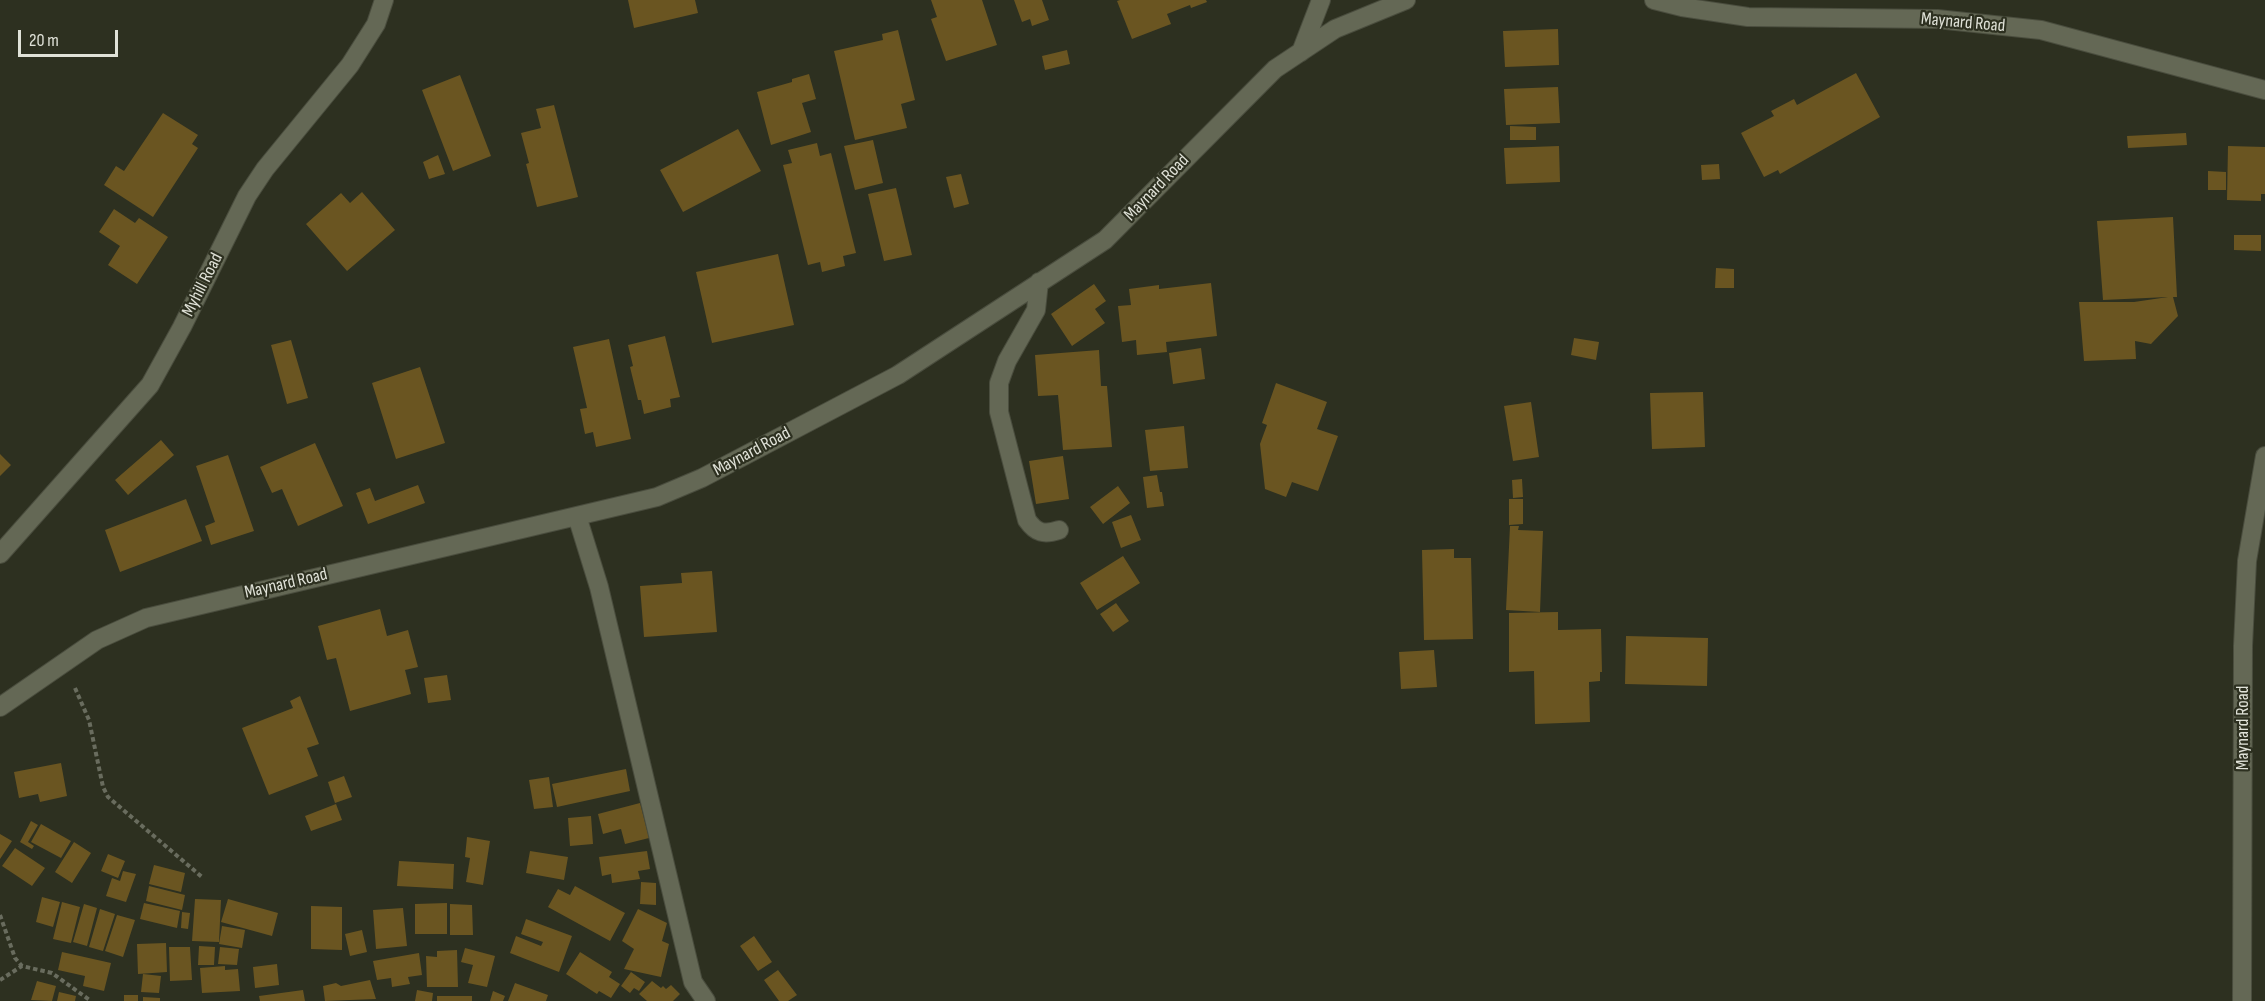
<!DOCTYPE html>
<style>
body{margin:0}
#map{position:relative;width:2265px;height:1001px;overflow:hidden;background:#2d3020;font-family:"Sofia Sans Condensed",sans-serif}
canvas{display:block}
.scale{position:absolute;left:18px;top:30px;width:100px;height:27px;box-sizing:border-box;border:3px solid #e0e2d8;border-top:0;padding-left:8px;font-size:18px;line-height:21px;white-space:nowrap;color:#e0e2d8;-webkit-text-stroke:4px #2d3020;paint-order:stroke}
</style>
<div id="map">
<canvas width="2265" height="1001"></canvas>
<div class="scale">20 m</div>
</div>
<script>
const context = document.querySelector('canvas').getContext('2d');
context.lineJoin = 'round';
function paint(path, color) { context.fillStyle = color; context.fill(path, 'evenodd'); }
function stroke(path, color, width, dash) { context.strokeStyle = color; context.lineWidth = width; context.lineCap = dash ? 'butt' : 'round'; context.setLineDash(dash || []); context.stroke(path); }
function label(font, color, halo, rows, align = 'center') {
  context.font = font + ' "Sofia Sans Condensed",sans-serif'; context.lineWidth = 4.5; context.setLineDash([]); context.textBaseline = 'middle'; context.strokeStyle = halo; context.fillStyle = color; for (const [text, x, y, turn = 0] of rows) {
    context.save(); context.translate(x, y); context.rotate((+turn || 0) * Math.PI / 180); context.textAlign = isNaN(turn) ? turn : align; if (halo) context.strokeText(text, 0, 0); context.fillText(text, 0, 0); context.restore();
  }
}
paint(new Path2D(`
 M628 0H695L698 13 634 28Z
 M931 0H982L997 45 946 61 931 19 937 17Z
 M1014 0H1042L1049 20 1032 26 1030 19 1022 22Z
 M1120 0H1206L1207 2 1191 8 1190 5 1167 14 1171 24 1132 39 1117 1Z
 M1558 29 1559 65 1505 67 1503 31Z
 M898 30 915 100 901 104 907 128 855 140 834 51 883 40 882 34Z
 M1067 50 1070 64 1045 70 1042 56Z
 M1856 73 1880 117 1780 174 1778 170 1764 177 1741 133 1774 116 1771 111 1794 99 1797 105Z
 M809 74 816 99 802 103 811 132 771 145 757 92 792 82V79Z
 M460 75 491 156 453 171 422 90Z
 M1558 87 1560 123 1506 125 1504 89Z
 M554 105 578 197 537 207 526 164 529 163 521 133 541 128 536 109Z
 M163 113 198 135 192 144 198 148 153 217 104 185 116 166 124 171Z
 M1510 126 1536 127V140H1510Z
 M738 129 761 171 683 212 660 170Z
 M2186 133 2187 145 2128 148 2127 136Z
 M873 140 883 183 855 190 844 146Z
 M817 143 820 156 831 153 856 253 843 256 845 266 822 272 820 262 808 265 783 165 792 163 788 150Z
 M1559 146 1560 182 1506 184 1504 148Z
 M2228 146 2265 147V194H2261V201L2227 200Z
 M438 155 445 174 429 179 423 162Z
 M1719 164 1720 179 1702 180 1701 165Z
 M2208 171 2226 172V190H2208Z
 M961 174 969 204 954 208 946 177Z
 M896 188 912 255 884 261 868 194Z
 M362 192 395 230 347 271 306 224 341 193 350 203Z
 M114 209 135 223 139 218 168 237 137 284 108 265 120 246 99 232Z
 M2173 217 2177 297H2173L2178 316 2151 344 2135 341 2136 359 2084 361 2079 302H2134L2168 297 2103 300 2097 221Z
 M2234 235H2261V251L2234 250Z
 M778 254 794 325 712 343 696 272Z
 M1716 268 1734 269V288H1715Z
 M1211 283 1217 336 1166 342 1167 352 1137 355 1136 340 1122 342 1118 306 1131 305 1129 289 1159 285V289Z
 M1094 284 1106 301 1095 309 1105 323 1072 346 1051 314Z
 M665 336 680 397 670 399 671 407 644 414 641 400H638L630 367 633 366 628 345Z
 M1574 338 1599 342 1596 360 1571 355Z
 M609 339 631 439 596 447 593 432 585 434 580 409 587 408 573 347Z
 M291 340 308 398 287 404 271 345Z
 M1201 348 1205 379 1173 384 1169 353Z
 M1099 350 1101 386H1107L1112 447 1063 450 1058 395 1038 396 1035 355Z
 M420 367 445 443 396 459 372 383Z
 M1276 383 1327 402 1317 429 1338 436 1318 491 1292 482 1286 497 1265 489 1260 444 1267 425 1262 423Z
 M1703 392 1705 447 1652 449 1650 393Z
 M1531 402 1539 457 1513 461 1504 406Z
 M1184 426 1188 468 1150 471 1145 430Z
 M161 440 174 455 128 495 115 480Z
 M315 443 343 506 298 526 282 489 272 493 260 467Z
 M0 454 11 465 0 476Z
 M228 455 254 531 211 545 205 526 215 522 196 466Z
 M1063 456 1069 499 1036 504 1029 461Z
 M1157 475 1160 492H1162L1164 506 1147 508 1143 477Z
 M1522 479 1523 497 1513 498 1512 480Z
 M418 485 425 503 368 524 356 493 370 488 375 501Z
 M1118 486 1130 503 1103 524 1090 507Z
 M186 499 202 541 120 572 105 530Z
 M1509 499H1523V524L1509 525Z
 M1131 515 1141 540 1121 548 1112 522Z
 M1510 526H1519L1518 530 1543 531 1540 612 1506 610Z
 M1454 549V558H1471L1473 639 1424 640 1422 550Z
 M1123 556 1140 583 1097 610 1080 583Z
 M712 571 717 632 644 637 640 586 682 583 681 573Z
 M1116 603 1129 621 1113 632 1100 614Z
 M380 609 387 636 408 630 418 667 405 670 411 694 350 711 336 658 327 660 318 626Z
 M1558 612V630L1601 629 1602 672H1600V681L1589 682 1590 722 1535 724 1534 671 1509 672V613Z
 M1626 636 1708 638 1707 686 1625 684Z
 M1434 650 1437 687 1401 689 1399 652Z
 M447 675 451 700 428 703 424 678Z
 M300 696 319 744 307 748 318 776 269 795 242 728 293 708 290 701Z
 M61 763 67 796 40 802 38 794 19 798 14 772Z
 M626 769 630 791 557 807 552 784Z
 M344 776 352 797 335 803 328 782Z
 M549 777 553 807 534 809 529 780Z
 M640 803 649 838 625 844 621 829 603 834 598 814Z
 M336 804 342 820 311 831 305 816Z
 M591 816 593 844 570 846 568 818Z
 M31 821 38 825 28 842 34 846 32 849 20 842Z
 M41 824 71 841 61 858 31 842Z
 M0 834 12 841 0 859Z
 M467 837 490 841 483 885 466 882 470 858 465 857Z
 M74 842 91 853 72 883 55 872Z
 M15 848 45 868 32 886 2 866Z
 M530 851 568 857 564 880 526 873Z
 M647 851 650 869 638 871 640 879 612 883 611 874 602 876 599 857Z
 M108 854 125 861 118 878 101 871Z
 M399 861 454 864 453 889 397 886Z
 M154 865 185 873 181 892 149 884Z
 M123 871 136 874 126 902 106 896 112 878 120 881Z
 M641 882 656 883V905L640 904Z
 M149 886 185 895 182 910 146 901Z
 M575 886 625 913 610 941 548 907 558 889 570 895Z
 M42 897 60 902 53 927 36 922Z
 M195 899 221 900 219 942 192 941Z
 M228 899 278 913 272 936 221 922Z
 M62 902 80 907 71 943 53 939Z
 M144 903 180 911 177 928 140 919Z
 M447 903V934H415V904Z
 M84 904 97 908 87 946 73 942Z
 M450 904 472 905 473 935H450Z
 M311 906 342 907V950L311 949Z
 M403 908 407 946 376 949 373 910Z
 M100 909 115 914 103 951 89 947Z
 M638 909 667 923 662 941 669 944 661 977 624 969 634 949 622 941Z
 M182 912 190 913 188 929 181 928Z
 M117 915 135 920 123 957 105 951Z
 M526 919 572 936 559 972 510 953 516 936 541 946 543 942 521 934Z
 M222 926 245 930 242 948 219 944Z
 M362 930 367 952 350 956 345 934Z
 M754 936 772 962 758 971 740 946Z
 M166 943 167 972 138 974 137 944Z
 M199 946 215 947 214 965H198Z
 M169 947H190L192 980 170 981Z
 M220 947 239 949 237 965 218 964Z
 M465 948 495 956 487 987 468 983 473 965 461 962Z
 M457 950 458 987H427L426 956 437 957V951Z
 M62 952 111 963 104 991 83 986 85 976 58 970Z
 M580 952 612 972 609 977 620 984 611 998 599 991 597 994 566 974Z
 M419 953 422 975 408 977 410 984 392 987 391 978 377 980 373 961Z
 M277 964 279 985 255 988 253 967Z
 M225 966V970L238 969 240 991 202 993 200 968Z
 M778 970 797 995 788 1001H779L764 980Z
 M631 972 645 982 639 991 634 988 630 993 621 986Z
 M143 974 161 976 159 993 141 992Z
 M370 980 376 999 325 1001 323 986 336 983 341 986Z
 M37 981 56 986 52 1001 31 1000Z
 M652 981 661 988 663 986 666 989 671 985 680 994 673 1001H647L639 994Z
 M515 983 548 995 546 1001H508Z
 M303 990 305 1001H260L259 996Z
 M417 990 433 993 432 1001H415Z
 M493 991 505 996 503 1001H490Z
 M59 992 76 996 75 1001H57Z
 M124 995H138V1001H124Z
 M437 996H472V1001H437Z
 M143 997 160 998V1001H143Z`), '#6a5521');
const minor = new Path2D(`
 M1654 0 1682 7 1748 17 1937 19 2041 30 2265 90
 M1301 52 1321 0
 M1039 282 1036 310 1007 361 999 383V412L1027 520C1036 533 1044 535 1059 530
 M577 516 599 587 693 982 706 1001
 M0 554 150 385 182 327 247 196 265 169 350 65 376 24 384 0
 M0 707 97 640 146 618 657 497 702 478 898 375 1105 240 1275 69 1335 29 1406 0
 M2242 1001 2243 646 2247 561 2265 456`);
stroke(minor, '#4a4d3e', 20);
stroke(new Path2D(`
 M75 688 89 720 103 787 108 797 202 877
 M0 915 15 958 22 966 52 973 91 1001
 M0 980 22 966`), '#696c5e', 4, [4.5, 3]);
stroke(minor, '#646855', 18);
label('18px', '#e0e2d8', '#2d3020', [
 ["Maynard Road",1963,23,5],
 ["Maynard Road",1157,188,-46],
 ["Myhill Road",203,285,-63],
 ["Maynard Road",752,452,-28],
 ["Maynard Road",286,584,-13],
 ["Maynard Road",2243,728,-90]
]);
</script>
